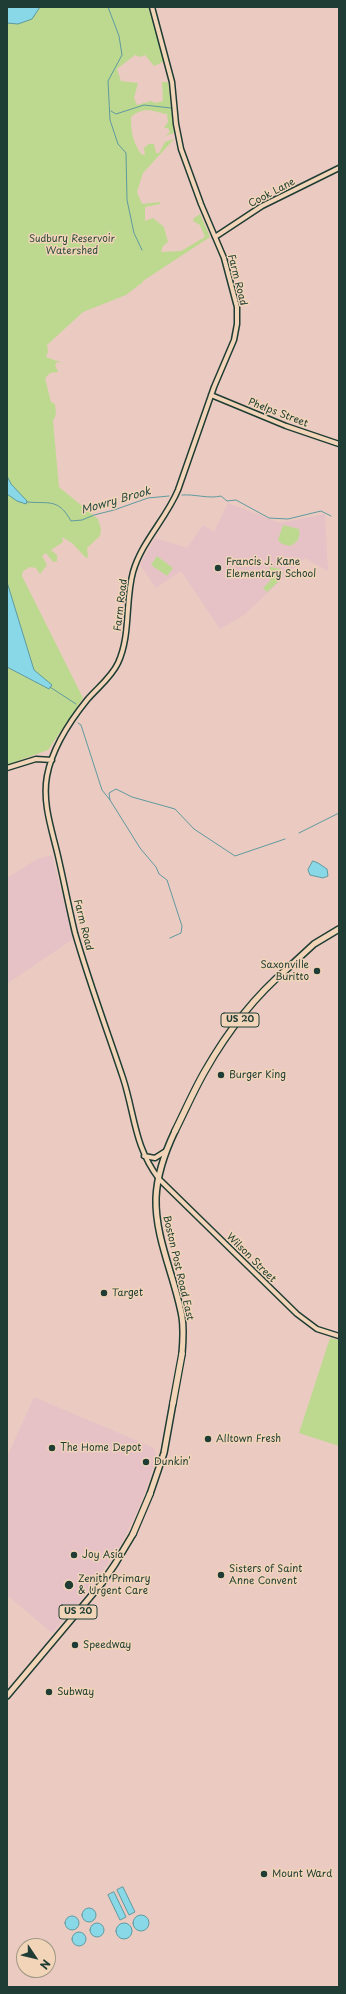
<!DOCTYPE html>
<style>
body{margin:0}
#map{position:relative;width:346px;height:1994px;overflow:hidden;background:#ebcac1;font-family:"Playpen Sans",sans-serif}
canvas{display:block}
.frame{position:absolute;inset:0;border:8px solid #1f3d34;pointer-events:none}
.north{position:absolute;left:16px;top:1938px;width:40px;height:40px;box-sizing:border-box;background:#f2d5b9;border:1px solid #9e9884;border-radius:50%;rotate:125deg;font-size:11px;font-weight:700;line-height:16px;text-align:center;color:#1f3d34}
.north::after{content:'';display:block;margin:auto;width:14px;height:18px;background:#1f3d34;clip-path:polygon(50% 0,100% 100%,50% 72%,0 100%)}
</style>
<div id="map">
<canvas width="346" height="1994"></canvas>
<div class="frame"></div>
<div class="north">N</div>
</div>
<script>
const context = document.querySelector('canvas').getContext('2d');
context.lineJoin = 'round';
function paint(path, color) { context.fillStyle = color; context.fill(path, 'evenodd'); }
function stroke(path, color, width, dash) { context.strokeStyle = color; context.lineWidth = width; context.lineCap = dash ? 'butt' : 'round'; context.setLineDash(dash || []); context.stroke(path); }
function label(font, color, halo, rows, align = 'center') {
  context.font = font + ' "Playpen Sans",sans-serif'; context.lineWidth = 3; context.setLineDash([]); context.textBaseline = 'middle'; context.strokeStyle = halo; context.fillStyle = color; for (const [text, x, y, turn = 0] of rows) {
    context.save(); context.translate(x, y); context.rotate((+turn || 0) * Math.PI / 180); context.textAlign = isNaN(turn) ? turn : align; if (halo) context.strokeText(text, 0, 0); context.fillText(text, 0, 0); context.restore();
  }
}
paint(new Path2D(`
 M228 503 280 523 325 514 328 571 305 558 244 615 220 629 181 571 156 588 140 565 155 538 187 548 203 525 214 532Z
 M52 855 73 939 7 984V878L37 859Z
 M34 1397 154 1448 156 1457 150 1478 138 1510 119 1548 89 1590 52 1633 7 1595V1457Z`), '#e6c2c7');
paint(new Path2D(`
 M7 7H148L165 61 154 66 145 55 141 57 135 55 117 69 121 81 138 83 134 98 137 105 151 101 156 103 163 101 162 82H168L174 133 165 136 170 132 168 128H164L168 122 167 114C151 111 144 106 131 117 131 132 133 142 141 154L145 155 144 148 149 144H154L156 153H159L165 142 174 139 143 173 137 192 142 204 160 202V204L145 207V221L153 218 164 227 168 242 163 246 161 252 181 251 205 237 200 225 193 221 194 218 200 214 210 237 143 281V282L126 295 83 312 47 345 48 352 46 357 63 363 57 362 55 365 58 372 50 373 45 378 51 402 55 404 56 414 53 421 59 487 98 519 101 529 100 536 87 548 88 557 86 558 72 543 62 537 63 542 51 550 57 555V561L53 562 46 553 42 556 47 565 40 574 36 568 30 567 23 571 22 576 83 698 48 750 7 765Z
 M283 525 299 529C301 538 297 543 290 546L282 544 278 540Z
 M157 556 173 568 167 576 151 565Z
 M270 567 281 569 283 573 279 581 267 592 263 588 271 580 268 576Z
 M330 1338 339 1340V1446L299 1433Z`), '#bdd990');
const water = new Path2D(`
 M7 7H40L32 19 18 24 7 23Z
 M7 476 11 484 27 501 26 504 17 501 7 494Z
 M7 582 34 670 52 685 49 689 7 667Z
 M313 861 318 863 327 869 328 876 323 878 310 875 308 870Z
 M123 1887 135 1912 129 1915 117 1890Z
 M114 1892 126 1917 120 1920 108 1895Z
 M82 1915a7 7 0 1 1 14 0a7 7 0 1 1-14 0Z
 M133 1923a8 8 0 1 1 16 0a8 8 0 1 1-16 0Z
 M65 1923a7 7 0 1 1 14 0a7 7 0 1 1-14 0Z
 M90 1930a7 7 0 1 1 14 0a7 7 0 1 1-14 0Z
 M116 1931a8 8 0 1 1 16 0a8 8 0 1 1-16 0Z
 M72 1939a7 7 0 1 1 14 0a7 7 0 1 1-14 0Z`);
paint(water, '#89d8e7');
stroke(water, '#5f9a9f', 1);
stroke(new Path2D(`
 M108 7 119 36 122 55 108 81 110 120 118 144 126 153 127 200 134 233 142 250
 M111 111 116 114 144 105 171 108
 M182 495C195 494 209 499 221 496L227 501 236 500 269 518 288 519 321 511 331 516
 M27 502C50 504 58 498 71 521L82 520 94 515 114 510 148 498 169 496
 M50 687 76 704
 M78 723 81 725 102 790 110 800 109 793 116 789 132 797 175 809 194 829 235 856 285 839
 M110 800 140 848 156 867 159 874 167 880 180 920 182 926 181 933 170 938
 M299 833 339 813`), '#5f9a9f', 1);
const minor = new Path2D(`
 M152 7 172 82 176 124 181 149 201 204 224 258 237 307V324L234 340 214 387 178 490C166 519 142 541 133 572 125 601 131 635 118 663 111 678 97 688 87 700 70 721 52 749 47 776 42 803 52 830 58 856 64 882 69 908 75 933 89 982 107 1030 123 1078 135 1115 134 1146 159 1179L297 1314 317 1329 339 1336
 M215 237 262 206 339 168
 M211 395 286 426 339 444
 M7 768 36 759 52 760
 M144 1156 155 1158 166 1151`);
const major = new Path2D(`
 M288 968 314 944 339 929
 M175 1131C165 1152 157 1174 156 1198 155 1239 175 1277 182 1317 184 1329 183 1342 182 1354
 M150 1494 164 1453 173 1403
 M7 1696 102 1583 115 1564 133 1534`);
const highway = new Path2D(`
 M175 1131C185 1111 194 1090 205 1071 226 1034 255 996 288 968
 M173 1403 182 1354
 M133 1534 150 1494`);
stroke(minor, '#1f3d34', 7);
stroke(major, '#1f3d34', 8);
stroke(highway, '#1f3d34', 8);
stroke(minor, '#f2d5b9', 4);
stroke(major, '#f2d5b9', 5);
stroke(highway, '#f2d5b9', 5.5);
for (const [x, y, r, color] of [
 [218,568,4,"#1f3d34"],
 [317,971,4,"#1f3d34"],
 [221,1075,4,"#1f3d34"],
 [104,1293,4,"#1f3d34"],
 [208,1439,4,"#1f3d34"],
 [52,1448,4,"#1f3d34"],
 [146,1462,4,"#1f3d34"],
 [74,1555,4,"#1f3d34"],
 [221,1575,4,"#1f3d34"],
 [69,1585,5,"#1f3d34"],
 [75,1645,4,"#1f3d34"],
 [49,1692,4,"#1f3d34"],
 [264,1874,4,"#1f3d34"]
]) { const dot = new Path2D(); dot.arc(x, y, r, 0, 2 * Math.PI); context.fillStyle = color; context.fill(dot); stroke(dot, '#f2d5b9', 1.5); }
for (const [x, y, w] of [
 [240,1020,38],
 [78,1612,38]
]) { const box = new Path2D(); box.roundRect(x - w / 2, y - 7, w, 14, 3); context.fillStyle = '#f2d5b9'; context.fill(box); stroke(box, '#1f3d34', 1); }
label('bold 9px', '#1f3d34', null, [
 ["US 20",240,1020],
 ["US 20",78,1612]
]);
label('10px', '#1f3d34', '#f2d5b9', [
 ["Cook Lane",272,193,-28],
 ["Farm Road",237,280,76],
 ["Phelps Street",278,413,21],
 ["Farm Road",121,605,-83],
 ["Farm Road",83,925,76],
 ["Wilson Street",251,1258,45],
 ["Boston Post Road East",178,1268,77]
]);
label('10px', '#2f4d3d', '#f2d5b9', [
 ["Sudbury Reservoir",72,239],
 ["Watershed",72,251]
]);
label('10px', '#1f3d34', '#f2d5b9', [
 ["Francis J. Kane",226,562],
 ["Elementary School",226,574],
 ["Saxonville",309,965,"right"],
 ["Buritto",309,977,"right"],
 ["Burger King",229,1075],
 ["Target",112,1293],
 ["Alltown Fresh",216,1439],
 ["The Home Depot",60,1448],
 ["Dunkin'",154,1462],
 ["Joy Asia",82,1555],
 ["Sisters of Saint",229,1569],
 ["Anne Convent",229,1581],
 ["Zenith Primary",78,1579],
 ["& Urgent Care",78,1591],
 ["Speedway",83,1645],
 ["Subway",57,1692],
 ["Mount Ward",272,1874]
], 'left');
label('italic 11px', '#2a4c46', '#f2d5b9', [
 ["Mowry Brook",116,501,-16]
]);
</script>
